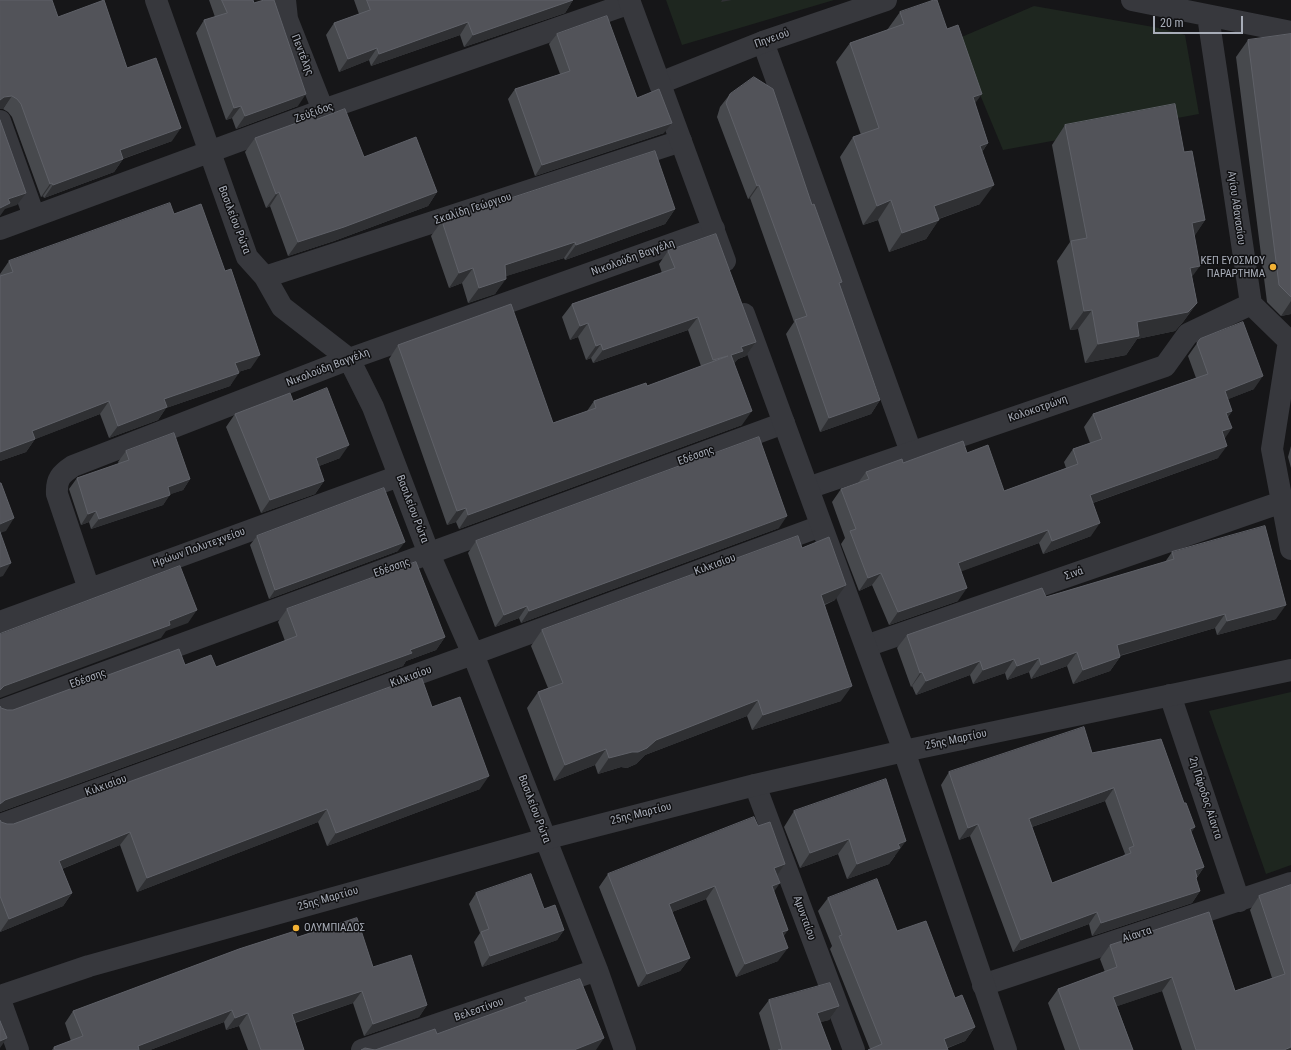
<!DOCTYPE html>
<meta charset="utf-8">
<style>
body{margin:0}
#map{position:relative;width:1291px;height:1050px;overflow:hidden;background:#161618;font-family:"Roboto Condensed",sans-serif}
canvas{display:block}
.scale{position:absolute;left:1153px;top:16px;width:90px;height:18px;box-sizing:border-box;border:2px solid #a8adb8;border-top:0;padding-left:5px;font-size:12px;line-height:14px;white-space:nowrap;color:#a8adb8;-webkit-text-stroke:3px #111113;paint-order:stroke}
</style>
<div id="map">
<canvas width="1291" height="1050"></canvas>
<div class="scale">20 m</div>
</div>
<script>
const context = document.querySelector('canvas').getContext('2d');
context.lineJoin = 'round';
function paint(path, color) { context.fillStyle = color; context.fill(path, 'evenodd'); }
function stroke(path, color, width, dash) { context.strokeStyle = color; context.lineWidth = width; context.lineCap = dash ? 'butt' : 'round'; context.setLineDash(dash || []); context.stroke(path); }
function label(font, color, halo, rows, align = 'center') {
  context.font = font + ' "Roboto Condensed",sans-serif'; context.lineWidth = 3; context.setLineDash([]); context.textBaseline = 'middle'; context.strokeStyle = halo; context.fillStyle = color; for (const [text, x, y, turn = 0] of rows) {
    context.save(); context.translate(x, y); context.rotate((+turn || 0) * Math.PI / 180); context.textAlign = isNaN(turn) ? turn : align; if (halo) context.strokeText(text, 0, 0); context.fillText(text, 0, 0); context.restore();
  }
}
paint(new Path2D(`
 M666 0H834L682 45Z
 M1034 6 1159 28 1185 35 1199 114 1003 150 957 39Z
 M1291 692V865L1266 874 1209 711Z`), '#1e261f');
stroke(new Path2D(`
 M763 42 911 452`), '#37383d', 22);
stroke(new Path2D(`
 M156 0 247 257 265 277 282 307 349 359 373 407 429 554 473 654 597 970 625 1050
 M285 0 287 19 323 110
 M1132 0 1291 32
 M1208 16 1251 304 1289 341 1272 449 1291 549
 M660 83 763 42 886 0
 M0 121 34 216
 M0 229 323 110 630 3
 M265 277 681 141
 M808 488 1165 366 1188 334 1251 304
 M89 589 57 494C56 479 61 474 73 466L349 359 714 229
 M0 622 399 476
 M866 646 1282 502
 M1170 695 1239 901
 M0 711 784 423
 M755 785 854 1050
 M0 825 473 654 821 526
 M983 985 1291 883
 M362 1050 597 970`), '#37383d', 22);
stroke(new Path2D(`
 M629 0 725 261
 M744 314 904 751 1006 1050
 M0 996 89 966 545 839 755 785 904 751 1291 670
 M0 1000 18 1050`), '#37383d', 22);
paint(new Path2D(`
 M209 0H253L298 106 236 129 232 118 226 120 196 33 204 20 215 17Z
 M354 0H573L565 13 464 47 460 35 371 66 369 60 339 72 326 35 334 23 359 14Z
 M900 12 947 29 975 103 988 143 982 152 980 204 939 219 926 239 889 252 878 220 863 225 840 157 853 137 861 135 836 62 850 43 887 30Z
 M58 17 127 68 172 141 123 159 114 172 44 198 43 196 41 197 12 117 8 112 3 109Z
 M557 34 637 98 664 133 535 176 508 99 515 89 560 74 549 44Z
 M1291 34V314L1281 316 1267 302 1236 57 1248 40Z
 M730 94 812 205 880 400 871 414 820 432 786 334 794 322 750 198 748 199 717 117 720 107Z
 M317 119 364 157 437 192 428 206 334 241 288 256 270 206 266 208 245 152 255 138Z
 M1065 125 1184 152 1205 220 1194 236 1192 277 1197 303 1183 322 1175 331 1137 339 1126 355 1085 363 1078 329 1070 330 1057 261 1070 242 1052 145Z
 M675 209 665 224 565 260 564 258 506 276 495 294 468 303 462 283 449 288 431 236 442 221Z
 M174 214 251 368 238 372 230 386 166 408 158 420 109 438 100 414 35 439 26 452 0 461V274L9 261Z
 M668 251 756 342 746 356 738 359 734 363 742 425 459 529 456 522 447 525 389 359 398 345 553 423 587 411 594 401 647 386 701 366 688 330 593 363 591 358 586 360 578 337 570 340 562 317 572 304 662 273 659 264Z
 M1200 339 1254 389 1228 399 1232 411 1228 417 1225 438 1218 458 1093 503 1091 536 1043 554 1039 543 961 571 958 601 889 625 872 585 859 591 841 544 845 538 832 502 841 489 858 483 866 472 903 463 967 453 1004 491 1066 468 1064 462 1073 449 1090 443 1084 427 1093 414 1196 378 1188 356Z
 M293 401 340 458 319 466 324 481 315 494 261 513 226 427 235 414Z
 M1291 446V468L1288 457Z
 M126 451 190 479 183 490 170 494 163 505 91 529 89 522 81 525 69 489 77 478 119 464 118 462Z
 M779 528 521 623 519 618 495 627 468 553 476 541Z
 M257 536 398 551 269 599 250 545Z
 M802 548 835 600 825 605 841 701 752 730 747 716 645 755 636 764 627 768 621 767 598 774 595 765 554 781 527 708 538 692 548 688 531 646 542 630Z
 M1172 552 1276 619 1217 635 1215 628 1120 656V657L1110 671 1073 684 1067 666 1031 679 1029 672 1007 680 1005 673 973 684 970 675 916 695 912 686 911 687 897 648 907 635 1046 597 1165 562Z
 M287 609 445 637 436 650 406 661 403 666 0 812V706L1 708 7 710H13L185 665 216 667 285 641 278 622Z
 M432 707 480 789 327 846 318 822 137 892 120 845 62 869 72 893 63 906 0 932V820L1 822 7 824H13Z
 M1092 753 1184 803 1195 827 1191 832 1204 867 1196 879 1200 891 1192 903 1092 936 1089 924 1013 952 970 836 959 840 941 785 949 772ZM1105 801 1125 854 1123 856 1052 883 1032 827Z
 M794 811 895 856 889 864 847 879 838 854 800 868 784 827Z
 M758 826 785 864 777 875 774 892 788 930 783 936 778 961 736 977 706 899 672 912 690 958 680 971 638 987 599 887 608 874Z
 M1291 885V1050H1182L1162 991 1117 1006 1133 1050H1065L1048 1003 1058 989 1105 972 1100 959 1110 945 1235 991 1272 978 1250 910 1259 896Z
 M476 893 544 909 564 930 557 940 482 967 474 942 480 933 469 904Z
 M828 898 897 931 955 998 975 1027 965 1041 948 1048 870 1049 830 949 832 946 818 911Z
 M297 937 373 967 427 1005 419 1017 364 1036 353 1003 295 1023 304 1050H248L239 1026 226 1030 224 1022 150 1050H52L54 1047 71 1041 65 1023 73 1011Z
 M769 1000 839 1006 829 1020 820 1022 831 1050H770L759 1013Z`), '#47494d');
paint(new Path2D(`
 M573 0 565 13 464 47 473 35Z
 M722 0H732L721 2Z
 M468 22 460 35 371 66 379 54Z
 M377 48 369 60 339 72 348 59Z
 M306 94 298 106 236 129 245 116Z
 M982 94 968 113 973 97Z
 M12 96 3 109H0V100L4 97Z
 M241 106 232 118 226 120 234 108Z
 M672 123 664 133 535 176 542 165Z
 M181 128 172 141 111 163 120 150Z
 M988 143 975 162 980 146Z
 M123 159 114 172 44 198 53 185Z
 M52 183 43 196 41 197 50 184Z
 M759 185 750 198 748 199 757 186Z
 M994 185 980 204 921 225 934 206Z
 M279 192 270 206 266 208 276 194Z
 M437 192 428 206 334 241 288 256 298 242Z
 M26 193 17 205 5 209 0 216V208L8 199Z
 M891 200 878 220 863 225 877 206Z
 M675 209 665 224 565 260 576 245Z
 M939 220 926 239 889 252 902 233Z
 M1205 220 1192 240V223Z
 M575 242 564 258 494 280 505 265Z
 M1200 266 1186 285 1190 268Z
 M473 268 462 283 449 288 459 273Z
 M506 279 495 294 468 303 479 288Z
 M1291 301V314L1281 316Z
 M1197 303 1183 322 1175 331 1137 339 1126 355 1085 363 1098 344 1137 322Z
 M1092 310 1078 329 1070 330 1084 311Z
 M698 317 688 330 593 363 603 350Z
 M588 323 578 337 570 340 580 326Z
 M756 342 746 356 738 359 733 365 731 355 741 347Z
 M601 344 591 358 586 360 596 346Z
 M260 355 251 368 226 376 235 363Z
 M239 373 230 386 166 408 158 420 109 438 118 426 164 399Z
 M1263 376 1254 389 1216 404 1225 391Z
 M880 400 871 414 820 432 829 418Z
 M109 401 100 414 28 442 35 439 26 452 0 461V452L32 431Z
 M752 411 742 425 459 529 468 515Z
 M1232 411 1223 424 1226 413Z
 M1232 428 1223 441 1222 431Z
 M349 445 340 458 306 471 316 458Z
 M1227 446 1218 458 1081 507 1090 495Z
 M190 479 183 490 160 498 168 487Z
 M324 481 315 494 261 513 270 500Z
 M170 495 163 505 91 529 99 519Z
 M466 508 456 522 447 525 457 511Z
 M96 511 89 522 81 525 88 514Z
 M787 516 779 528 521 623 529 611Z
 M14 518 6 531 0 533V524Z
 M1100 523 1091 536 1043 554 1052 541Z
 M1048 530 1039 543 949 576 958 563Z
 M405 542 398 551 269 599 275 590Z
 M11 563 3 576 0 577V567Z
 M881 573 872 585 859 591 868 578Z
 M846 585 835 600 810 610 821 595Z
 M967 588 958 601 889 625 898 612Z
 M1286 605 1276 619 1217 635 1227 621Z
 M527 606 519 618 495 627 504 615Z
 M197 610 188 623 166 631 161 638 0 698V690L4 686Z
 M1225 614 1215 628 1107 659 1117 645Z
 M445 637 436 650 406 661 403 666 0 812V804L5 800Z
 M1077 652 1067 666 1031 679 1041 665Z
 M1120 657 1110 671 1073 684 1083 670Z
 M1039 658 1029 672 1007 680 1017 666Z
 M1014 659 1005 673 973 684 983 670Z
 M980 661 970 675 916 695 926 681Z
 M922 672 912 686 911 687 920 673Z
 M852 686 841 701 752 730 763 715Z
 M758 700 747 716 645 755 636 764 627 768 621 767 598 774 609 758Z
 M606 749 595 765 554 781 565 765Z
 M489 776 480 789 327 846 336 833Z
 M1114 788 1105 801 1020 831 1029 819Z
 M327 809 318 822 137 892 147 878Z
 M978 824 970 836 959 840 968 828Z
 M1195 827 1187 839 1190 829Z
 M130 832 120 845 49 874 59 861Z
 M849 839 838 854 800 868 810 853Z
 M906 841 889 864 847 879 857 864 898 844Z
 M785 864 776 877 774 868Z
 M1204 867 1197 877 1189 889 1195 870Z
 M780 883 771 896 772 886Z
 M715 886 706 899 659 917 669 904Z
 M1200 891 1192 903 1092 936 1101 923Z
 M72 893 63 906 0 932 9 919Z
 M1097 912 1089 924 1013 952 1021 940Z
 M564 930 557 940 482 967 490 956Z
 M788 930 779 943 782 932Z
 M788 948 778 961 736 977 745 964Z
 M690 958 680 971 638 987 647 974Z
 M1172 977 1162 991 1103 1011 1113 997Z
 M362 991 353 1003 284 1026 292 1014Z
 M427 1005 419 1017 364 1036 373 1024Z
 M839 1006 829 1020 808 1026 817 1013Z
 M232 1010 224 1022 150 1050H135L138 1046Z
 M248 1013 239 1026 226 1030 235 1018Z
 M975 1027 965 1041 941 1050 944 1039Z
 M7 1038 0 1048V1041Z
 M604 1038 596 1050H574Z
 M1291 1047V1050H1284Z`), '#2f3033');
const building = new Path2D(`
 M0 0H52L58 17 104 0 127 68 156 58 181 128 120 150 123 159 53 185 52 183 50 184 21 104 17 99 12 96 4 97 0 100Z
 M222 0H253L254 3 264 0H274L306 94 245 116 241 106 234 108 204 20 227 13Z
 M367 0H573L473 35 468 22 379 54 377 48 348 59 334 23 370 10Z
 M934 0H937L947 29 958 25 982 94 973 97 988 143 980 146 994 185 934 206 939 220 902 233 891 200 877 206 853 137 879 128 850 43 904 24 900 12Z
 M607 16 637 98 659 89 672 123 542 165 515 89 570 71 557 34Z
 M1291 34V297L1279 285 1248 40Z
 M754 77 773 89 812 205 814 204 842 282 839 283 880 400 829 418 795 320 807 316 759 185 757 186 726 103 730 94Z
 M1175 104 1184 152 1192 151 1205 220 1192 223 1200 266 1190 268 1197 303 1188 312 1137 322 1139 336 1098 344 1092 310 1084 311 1071 241 1087 238 1065 125Z
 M345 109 364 157 416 137 437 192 344 227 298 242 279 192 276 194 255 138 316 116 317 119Z
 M0 120 26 193 8 199 10 203 0 208Z
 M655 151 675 209 576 245 575 242 505 265 506 279 479 288 473 268 459 273 442 221Z
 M170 203 174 214 201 204 225 271 231 269 260 355 235 363 239 373 164 399 167 407 118 426 109 401 32 431 35 439 0 452V276L13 272 9 261Z
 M716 234 756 342 741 347 743 351 731 355 752 411 468 515 466 508 457 511 398 345 511 304 553 423 596 408 594 401 646 383 647 386 728 356 713 360 698 317 603 350 601 344 596 346 588 323 580 326 572 304 675 268 668 251Z
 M1243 322 1263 376 1225 391 1232 411 1226 413 1232 428 1222 431 1227 446 1090 495 1100 523 1052 541 1048 530 958 563 967 588 898 612 881 573 868 578 850 531 856 529 841 489 869 479 866 472 902 459 903 463 963 441 967 453 988 445 1004 491 1078 464 1073 449 1102 439 1093 414 1208 374 1197 343 1200 339Z
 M327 388 349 445 316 458 324 481 270 500 235 414 290 393 293 401Z
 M174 433 190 479 168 487 170 495 99 519 96 511 88 514 77 478 129 460 126 451Z
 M759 437 787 516 529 611 527 606 504 615 476 541Z
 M0 483H1L14 518 0 524Z
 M384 488 405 542 275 590 257 536Z
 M1265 526 1286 605 1227 621 1225 614 1117 645 1120 657 1083 670 1077 652 1041 665 1039 658 1017 666 1014 659 983 670 980 661 926 681 922 672 920 673 907 635 1042 588 1046 597 1174 559 1172 552Z
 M0 532 11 563 0 567Z
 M798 536 802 548 829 537 846 585 821 595 852 686 763 715 758 700 656 740 647 748 638 752H632L609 758 606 749 565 765 538 692 563 683 542 630Z
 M416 562 445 637 410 650 412 653 5 800 0 804V706L1 708 7 710H13L179 649 185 665 211 655 216 667 297 636 287 609Z
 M180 566 197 610 169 621 170 625 4 686 0 690V634Z
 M421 676 432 707 460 697 489 776 336 833 327 809 147 878 130 832 59 861 72 893 9 919 0 896V820L1 822 7 824H13Z
 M1084 727 1092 753 1161 739 1184 803H1186L1195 827 1190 829 1204 867 1195 870 1197 877 1196 878 1200 891 1101 923 1097 912 1021 940 978 824 968 828 949 772ZM1114 788 1134 846 1129 848 1131 853 1052 883 1029 819Z
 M886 779 906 841 898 844 900 848 857 864 849 839 810 853 794 811Z
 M754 817 758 826 770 822 785 864 774 868 780 883 772 886 788 930 782 932 788 948 745 964 715 886 669 904 690 958 647 974 608 874Z
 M531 874 544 909 555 905 564 930 490 956 481 932 489 929 476 893Z
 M877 879 897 931 926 921 955 998 962 995 975 1027 944 1039 948 1050H868L882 1044 839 936 842 935 828 898Z
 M1291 885V1047L1284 1050H1196L1172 977 1113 997 1133 1050H1080L1058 989 1117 967 1110 945 1209 912 1235 991 1285 974 1259 896Z
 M357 918 373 967 411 955 427 1005 373 1024 362 991 292 1014 304 1050H261L248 1013 235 1018 232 1010 138 1046 139 1050H55L54 1047 83 1036 73 1011 239 949 295 931 297 937Z
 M580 979 604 1038 574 1050H361L365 1048 375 1050 435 1029 437 1034 527 1001 525 998Z
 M830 983 839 1006 817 1013 831 1050H778L782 1049 769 1000Z
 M0 1021 7 1038 0 1041Z`);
paint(building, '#525359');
stroke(building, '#5f6168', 1);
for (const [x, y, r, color] of [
 [1273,267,4,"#f2b134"],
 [296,928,4,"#f2b134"]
]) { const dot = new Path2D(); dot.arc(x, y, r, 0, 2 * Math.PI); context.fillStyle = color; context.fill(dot); stroke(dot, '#111113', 1.5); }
label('11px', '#a8adb8', '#111113', [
 ["Πηνειού",772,39,-20],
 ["Πεντέλης",302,55,68],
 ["Ζεύξιδος",314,113,-20],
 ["Αγίου Αθανασίου",1236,208,82],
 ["Σκαλίδη Γεώργιου",473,209,-18],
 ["Βασιλείου Ρώτα",234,220,69],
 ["Νικολούδη Βαγγέλη",633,258,-20],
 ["Νικολούδη Βαγγέλη",328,368,-21],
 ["Κολοκοτρώνη",1038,409,-19],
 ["Εδέσσης",696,456,-20],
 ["Βασιλείου Ρώτα",412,509,69],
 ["Ηρώων Πολυτεχνείου",199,548,-20],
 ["Κιλκισίου",715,565,-20],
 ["Εδέσσης",392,568,-20],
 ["Σινά",1074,574,-19],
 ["Κιλκισίου",411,677,-20],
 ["Εδέσσης",88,679,-20],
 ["25ης Μαρτίου",956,740,-12],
 ["Κιλκισίου",106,786,-20],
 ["2η Πάροδος Αίαντα",1205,798,72],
 ["Βασιλείου Ρώτα",534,809,69],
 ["25ης Μαρτίου",641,814,-14],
 ["25ης Μαρτίου",328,899,-16],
 ["Αμυνταίου",804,918,70],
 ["Αίαντα",1137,935,-18],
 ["Βελεστίνου",479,1010,-19]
]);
label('11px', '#a8adb8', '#111113', [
 ["ΚΕΠ ΕΥΟΣΜΟΥ",1265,261],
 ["ΠΑΡΑΡΤΗΜΑ",1265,274],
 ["ΟΛΥΜΠΙΑΔΟΣ",304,928,"left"]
], 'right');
</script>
